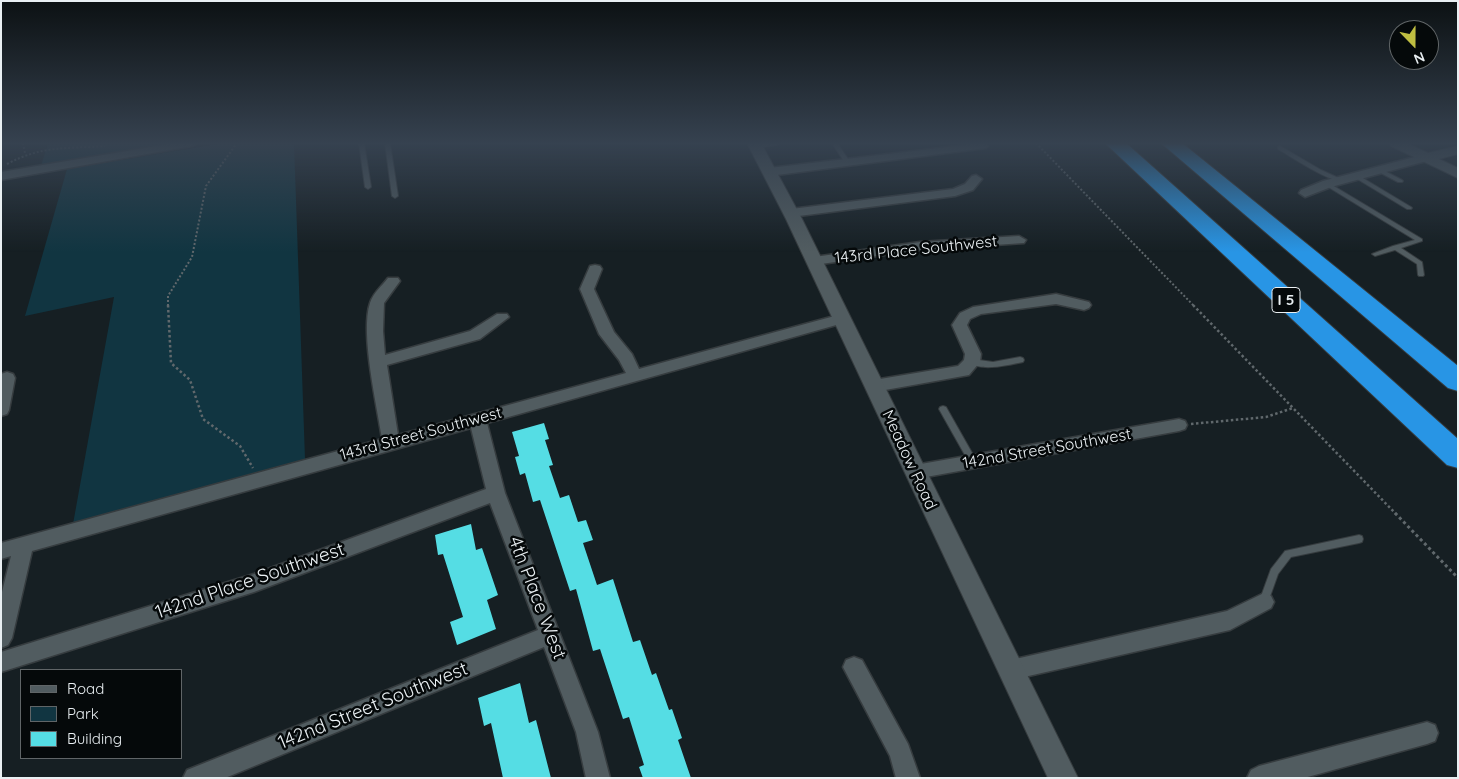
<!DOCTYPE html>
<style>
body{margin:0}
#map{position:relative;width:1459px;height:779px;overflow:hidden;background:#161f23;font-family:Quicksand,sans-serif}
canvas{display:block}
.frame{position:absolute;inset:0;border:2px solid #e9eff2;pointer-events:none}
.legend{position:absolute;left:20px;top:669px;width:162px;height:90px;box-sizing:border-box;background:#05090a;border:1px solid #606567;margin:0;padding:6px 9px;list-style:none;font-size:15px;color:#e9eff2}
.legend li{display:flex;align-items:center;gap:10px;height:25px}
.legend b{width:25px;border:1px solid #606567}
.north{position:absolute;left:1389px;top:20px;width:50px;height:50px;box-sizing:border-box;background:#05090a;border:1px solid #606567;border-radius:50%;rotate:158deg;font-size:14px;font-weight:700;line-height:20px;text-align:center;color:#e9eff2}
.north::after{content:'';display:block;margin:auto;width:18px;height:22px;background:#bfbe41;clip-path:polygon(50% 0,100% 100%,50% 72%,0 100%)}
</style>
<div id="map">
<canvas width="1459" height="779"></canvas>
<div class="frame"></div>
<ul class="legend">
<li><b style="height:6px;background:#515c60"></b>Road</li>
<li><b style="height:14px;background:#113541"></b>Park</li>
<li><b style="height:14px;background:#55dde4"></b>Building</li>
</ul>
<div class="north">N</div>
</div>
<script>
const context = document.querySelector('canvas').getContext('2d');
context.lineJoin = 'round';
function paint(path, color) { context.fillStyle = color; context.fill(path, 'evenodd'); }
function stroke(path, color, width, dash) { context.strokeStyle = color; context.lineWidth = width; context.lineCap = dash ? 'butt' : 'round'; context.setLineDash(dash || []); context.stroke(path); }
function label(font, color, halo, rows, align = 'center') {
  context.font = font + ' Quicksand,sans-serif'; context.lineWidth = 5; context.setLineDash([]); context.textBaseline = 'middle'; context.strokeStyle = halo; context.fillStyle = color; for (const [text, x, y, turn = 0] of rows) {
    context.save(); context.translate(x, y); context.rotate((+turn || 0) * Math.PI / 180); context.textAlign = isNaN(turn) ? turn : align; if (halo) context.strokeText(text, 0, 0); context.fillText(text, 0, 0); context.restore();
  }
}
paint(new Path2D(`
 M48 143H180L41 166Z
 M223 143H294L305 459 73 524 114 297 25 316 67 169Z`), '#113541');
paint(new Path2D(`
 M544 423 549 439 545 440 553 465 549 466 560 498 569 495 578 522 586 520 593 540 583 543 597 585 613 579 633 642 640 640 652 675 656 673 669 710 672 709 682 738 678 740 691 778H643L639 767 644 765 629 717 623 719 600 649 593 651 576 589 570 591 540 500 533 502 525 473 520 475 515 457 519 456 512 432Z
 M471 524 476 550 482 548 498 595 487 600 496 629 457 645 450 622 463 617 443 554 438 555 435 535Z
 M520 683 529 723 536 720 551 778H503L491 723 484 726 478 698Z`), '#55dde4');
const service = new Path2D(`
 M359 143H364L371 187 368 189 365 187Z
 M385 143H390L398 196 395 198 392 196Z
 M769 143H780L777 145 756 148 753 146 756 144Z
 M832 143H837L850 162 849 163H845Z
 M1280 146 1321 170 1343 180 1342 181C1327 181 1292 157 1278 149V147Z
 M1379 168 1402 180 1403 181 1402 182H1398L1377 171V169Z
 M1356 174 1411 207 1412 208 1411 209H1407L1354 177V175Z
 M1327 182 1422 239V241L1401 248 1422 262 1424 275 1423 276H1419L1418 275 1417 264 1395 250 1375 256 1372 254 1393 246 1415 240 1325 185V183Z
 M1020 357 1023 358 1024 360 1023 362C1008 365 981 372 968 362L972 359 993 362Z
 M943 406 946 407 976 460 977 462 976 464H970L939 409 940 407Z
 M1359 535 1362 536 1363 539 1362 542 1359 543 1291 557 1278 574 1267 605 1264 606 1261 605 1259 602 1271 569 1285 551Z`);
const minor = new Path2D(`
 M175 143H198L192 146 1 180V172Z
 M982 143 988 146 986 148 769 176 763 172 769 168Z
 M1426 154 1430 156 1432 158 1430 160 1331 187 1305 197 1299 193 1301 190 1323 181Z
 M976 175 982 179 973 190 955 196 791 217 785 213 791 209 953 189 965 184 972 176Z
 M1019 236 1026 240 1024 243 920 250 814 265 807 261 814 257 920 242Z
 M595 265 600 266 602 269 594 289 614 332 632 354 639 369 842 314 847 316 849 319 847 322 487 423 505 493 598 732 610 778H586L576 732 544 647 225 778H183L187 770 538 630 490 503 254 592 1 672V652L254 574 486 489 471 428 32 551 12 638 8 645 1 648V596L11 556 1 559V543L382 439C377 406 360 333 370 303 373 293 382 286 388 278H398L400 281 384 303 383 331 385 355 470 331 497 314H507L509 317 480 339 387 365 398 435 626 373 619 360 599 334 580 289 590 266Z
 M1056 294 1089 302 1091 305 1089 308 1084 310 1056 304 981 314 970 319 967 325 981 354 980 362 969 375 874 392 868 390 866 386 868 382 874 380 958 366 964 360 965 354 952 325 960 313 973 307Z
 M7 372 13 374 15 378 9 410 7 414 1 416V374Z
 M1179 419 1185 421 1187 425 1185 429 1179 431 915 479 909 477 906 472 909 467 915 465Z
 M1264 593 1271 596 1274 602 1271 608 1230 630 1011 680 1003 677 1000 670 1003 663 1011 660 1227 611Z
 M854 657 862 660 908 744 920 778H896L890 756 843 667 846 660Z
 M1427 722 1435 725 1438 733 1435 741 1427 744 1304 778H1247L1251 770 1259 766Z`);
const tertiary = new Path2D(`
 M747 143H761L802 219 1078 778H1048L786 219Z
 M1389 143H1406L1428 153 1458 146V154L1439 159 1458 168V178L1391 146Z`);
const motorway = new Path2D(`
 M1105 143H1126L1458 439V468L1447 465Z
 M1161 143H1182L1458 366V391L1448 388Z`);
stroke(service, '#363c3f', 2);
stroke(minor, '#363c3f', 3);
stroke(tertiary, '#363c3f', 2);
stroke(motorway, '#363c3f', 2);
stroke(new Path2D(`
 M23 143 25 153
 M1036 143 1194 306
 M7 164C43 145 66 149 105 146
 M168 306V296L192 257 206 186 237 143`), '#60686c', 2, [2, 2]);
stroke(new Path2D(`
 M168 305 171 363 190 380 203 419 240 446 253 468
 M1193 305 1396 514
 M1191 424 1266 417 1293 408`), '#60686c', 2.5, [2.5, 2.5]);
stroke(new Path2D(`
 M1395 513 1458 578`), '#60686c', 3, [3, 3]);
paint(service, '#515c60');
paint(minor, '#515c60');
paint(tertiary, '#515c60');
paint(motorway, '#2895e5');
const sky = context.createLinearGradient(0, 0, 0, 252);
sky.addColorStop(0, '#0c1113');
sky.addColorStop(0.57, '#364250');
sky.addColorStop(1, '#36425000');
context.fillStyle = sky;
context.fillRect(0, 0, 1459, 252);
for (const [x, y, w] of [
 [1286,300,28]
]) { const box = new Path2D(); box.roundRect(x - w / 2, y - 12.5, w, 25, 4); context.fillStyle = '#05090a'; context.fill(box); stroke(box, '#e9eff2', 1); }
label('bold 15px', '#e9eff2', null, [
 ["I 5",1286,300]
]);
label('16px', '#e9eff2', '#05090a', [
 ["143rd Place Southwest",916,250,-6],
 ["143rd Street Southwest",421,434,-15],
 ["142nd Street Southwest",1047,449,-10],
 ["Meadow Road",909,460,65]
]);
label('19px', '#e9eff2', '#05090a', [
 ["142nd Place Southwest",250,581,-19],
 ["4th Place West",537,598,69],
 ["142nd Street Southwest",373,706,-22]
]);
</script>
